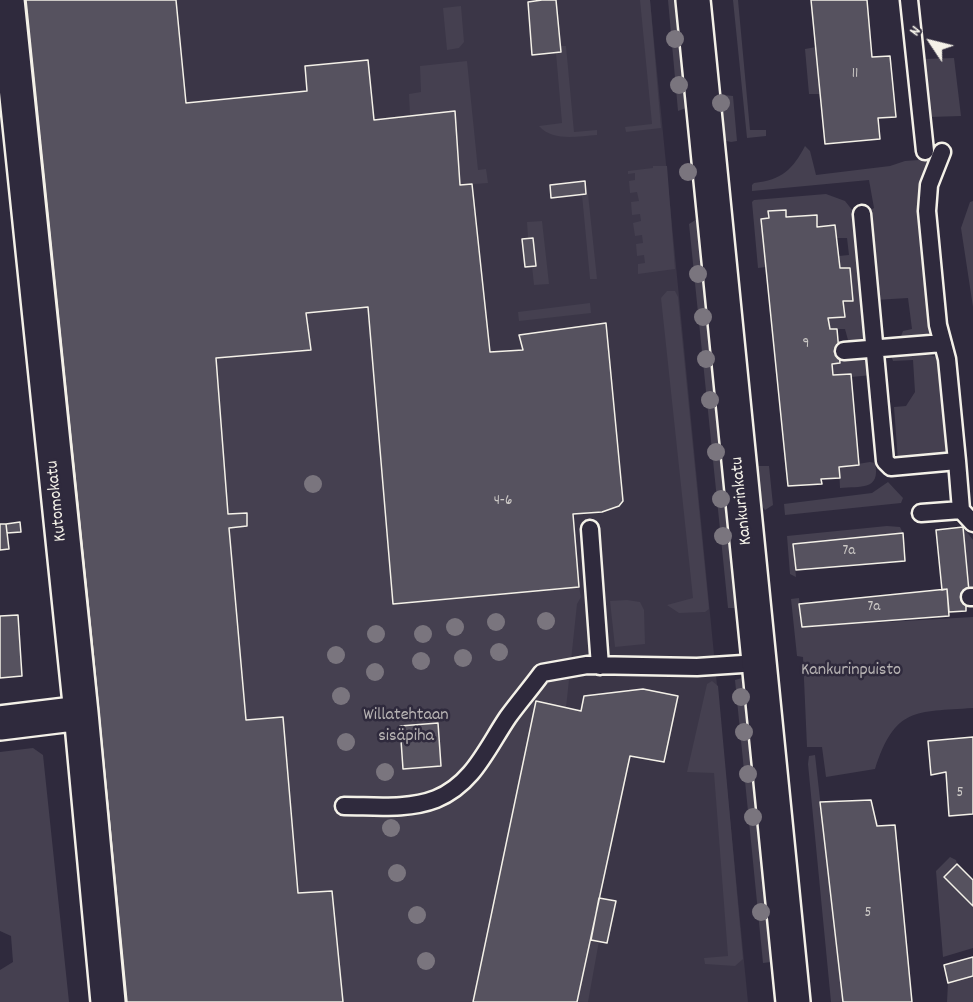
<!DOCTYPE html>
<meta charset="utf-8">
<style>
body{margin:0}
#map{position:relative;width:973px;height:1002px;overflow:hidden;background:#2f2a3d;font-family:Dekko,sans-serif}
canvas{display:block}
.north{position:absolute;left:901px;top:12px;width:60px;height:60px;-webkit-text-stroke:4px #2f2a3d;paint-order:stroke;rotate:305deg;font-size:16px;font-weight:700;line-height:24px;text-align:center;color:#f4f1e8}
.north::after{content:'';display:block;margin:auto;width:21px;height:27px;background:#f4f1e8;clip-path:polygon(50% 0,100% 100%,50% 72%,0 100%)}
</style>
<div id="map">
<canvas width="973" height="1002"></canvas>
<div class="north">N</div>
</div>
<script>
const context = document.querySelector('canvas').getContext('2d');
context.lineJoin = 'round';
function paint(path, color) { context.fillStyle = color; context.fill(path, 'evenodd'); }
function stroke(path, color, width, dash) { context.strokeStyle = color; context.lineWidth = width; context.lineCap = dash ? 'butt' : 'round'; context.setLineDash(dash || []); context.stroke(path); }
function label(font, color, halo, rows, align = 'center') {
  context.font = font + ' Dekko,sans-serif'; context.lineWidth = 5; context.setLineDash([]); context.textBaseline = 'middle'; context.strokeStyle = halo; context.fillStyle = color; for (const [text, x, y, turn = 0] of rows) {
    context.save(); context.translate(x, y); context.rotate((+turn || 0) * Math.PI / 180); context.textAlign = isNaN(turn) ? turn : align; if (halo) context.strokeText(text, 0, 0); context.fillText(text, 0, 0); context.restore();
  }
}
paint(new Path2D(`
 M26 0H650L748 1002H127Z`), '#3b3647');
paint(new Path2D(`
 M640 0H650L661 128 626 132 625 127 652 124Z
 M668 0H676L686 108 678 111Z
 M733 0H738L750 130H766V136L747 138Z
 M461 6 464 42 459 48 447 50 443 8Z
 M560 46H566L574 132 597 130V135C578 136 553 142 539 126L562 123 556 53 561 52Z
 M816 47 820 94H809L805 49Z
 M954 58 961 116 929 117 923 59Z
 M467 61 478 170 486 169 488 183 460 185 455 112 410 116 409 94 421 92 420 66Z
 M724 95 733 96 737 141 731 142 722 140 718 97Z
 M805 146 810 151 816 175 890 166 905 161 932 159 919 194 918 207 931 336 900 339 903 331 912 329 908 298 875 300 868 212 874 208 869 180 752 191V185L754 183C782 180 793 169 805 146Z
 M653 166H667L675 269 638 274V264L645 263 644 255 637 256 636 244 643 243 642 235 635 236 633 223 641 221 640 214 632 215 631 202 639 201 637 192 630 193 629 181 635 180V173L628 174V171L653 168Z
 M588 194 597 279H590L582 195Z
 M826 194 845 201 857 216 869 341 852 343 848 340 845 329H830L828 318 845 317 843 301H852L850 268H840L839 256 849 255 847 238H837L835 225 817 227 816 215 786 217 785 210 769 211V218L761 219 766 267 758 268 752 202 754 200Z
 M973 201V307L961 228 970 202Z
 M697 219 735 608H728L689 224Z
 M542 221 549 284 534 285 532 266 536 265 533 238H528L527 222Z
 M667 291H675L678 297 709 609 705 612 679 613 667 605 693 598 661 298Z
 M590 303 591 313 519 321 518 312Z
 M368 307 393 604 579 587 581 597 577 604 566 708 536 701 473 1002H343L332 891 298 893 283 717 246 720 229 528 247 526V513L228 514 216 358 311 350 306 313Z
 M908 354 929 355 940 358 949 452 947 456 898 461 894 407 906 406 915 392 913 360 893 361 891 355Z
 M871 357 872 375 851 377V374L833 375 832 364 839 363V360Z
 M870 462 875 463C881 491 860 486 840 488L839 467Z
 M755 466H769L773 505 765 510 759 502Z
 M888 482 903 498 901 503 785 515 784 504 872 493Z
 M887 526 900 527 903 533 793 544 796 577 790 574 787 536Z
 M963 527 973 540V593H969Z
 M799 598 802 627 973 617V708C915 712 895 707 875 769L826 777 822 747H807L803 657 797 656 791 599Z
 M627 600 640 602 644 610 645 644 615 647 610 601Z
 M742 678 771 962 763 963 735 680Z
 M712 681 718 686 743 959 735 966 705 964 704 958 728 956 714 773 687 772 707 684Z
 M33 748 43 755 69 1002H0V970L13 962 11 936 0 931V752Z
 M815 755 843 1002H831L808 764 809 756Z
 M950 857 956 860 957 864 945 877 973 906V948L943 957 936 871Z
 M591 940 599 941 588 1002H577Z
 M973 976V1002H947L948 983Z`), '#454050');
const building = new Path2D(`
 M26 0H176L186 103 307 91 305 66 368 60 374 120 455 111 460 185 472 184 490 352 523 350 519 335 606 323 623 501 619 506 602 512 573 514 579 587 503 594 393 604 368 307 306 313 311 350 216 358 228 514 247 513V526L229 528 246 720 283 717 298 893 332 891 343 1002H127L91 631Z
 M542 0H556L561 52 532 55 528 2Z
 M811 0H867L872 57 890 56 896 117 878 118 880 139 825 144Z
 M585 181 586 194 551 198 550 185Z
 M786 210V217L817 215V227L835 225 840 268H850L853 301H843L845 317 828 318 830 329H837L840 363 832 364 833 375 851 374 859 465 839 467 840 478 821 479 822 484 788 486 761 219 769 218 768 211Z
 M533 238 536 266 525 267 522 239Z
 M20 522 21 532 7 533 6 524Z
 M0 524H6L9 549 0 550Z
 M963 527 970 602 966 603V611L949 612 947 589 942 590 936 530Z
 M903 533 905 561 796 570 793 544Z
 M947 589 949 616 802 627 799 604Z
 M18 615 22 676 0 678V616Z
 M643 689 678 696 664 762 630 756 577 1002H473L536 701 581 711 584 696Z
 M438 723 441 766 403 769 400 726Z
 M973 737V814L949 816 946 772 931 775 928 741Z
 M871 800 877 826 895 825 912 1002H843L820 802Z
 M957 864 973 880V906L944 877Z
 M599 898 616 901 607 943 591 940Z
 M973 957V976L948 983 944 965Z`);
paint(building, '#56525f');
stroke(building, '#f4f1e8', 1.5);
const service = new Path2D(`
 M909 0 925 151
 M942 152 929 185 927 211 938 325 947 359 957 461
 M862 214 885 461 891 467 957 461 961 510
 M844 351 943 343
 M921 513 961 510 973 523
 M590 529 600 666
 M970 597H973
 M344 806C374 806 408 810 436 799 473 784 487 748 508 717 519 702 531 688 542 673L587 665 697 667 758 663`);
const minor = new Path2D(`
 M7 0 81 713 108 1002
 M693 0 793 1002
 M0 723 81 713`);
stroke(service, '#f4f1e8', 21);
stroke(minor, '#f4f1e8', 38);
stroke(service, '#2f2a3d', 16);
stroke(minor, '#2f2a3d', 33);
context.fillStyle = '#7a757e';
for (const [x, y] of [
 [675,39],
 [679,85],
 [721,103],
 [688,172],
 [698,274],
 [703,317],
 [706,359],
 [710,400],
 [716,452],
 [313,484],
 [721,499],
 [723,536],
 [546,621],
 [496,622],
 [455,627],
 [376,634],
 [423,634],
 [499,652],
 [336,655],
 [463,658],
 [421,661],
 [375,672],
 [341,696],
 [741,697],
 [744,732],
 [346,742],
 [385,772],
 [748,774],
 [753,817],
 [391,828],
 [397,873],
 [761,912],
 [417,915],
 [426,961]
]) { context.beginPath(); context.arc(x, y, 9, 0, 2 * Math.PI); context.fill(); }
label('15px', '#ccc9c6', null, [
 ["11",855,75],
 ["9",806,345],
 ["4-6",503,502],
 ["7a",849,552],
 ["7a",874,608],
 ["5",960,794],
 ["5",868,914]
]);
label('18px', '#f4f1e8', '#2f2a3d', [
 ["Kutomokatu",58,501,-96],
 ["Kankurinkatu",743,501,-96]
]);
label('18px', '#b7b3b3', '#2f2a3d', [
 ["Kankurinpuisto",851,672],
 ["Willatehtaan",406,717],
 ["sisäpiha",406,738]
]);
</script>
